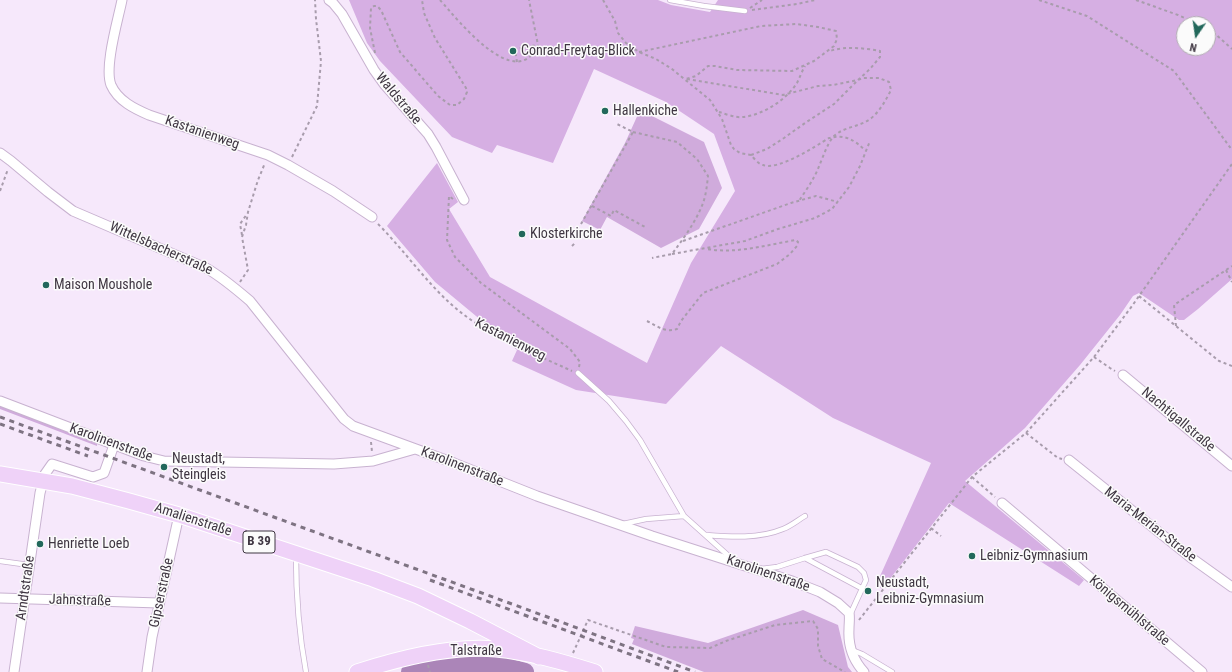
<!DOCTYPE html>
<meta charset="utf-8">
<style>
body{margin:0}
#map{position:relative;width:1232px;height:672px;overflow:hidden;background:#f6e8fb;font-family:"Roboto Condensed",sans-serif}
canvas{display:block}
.north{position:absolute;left:1176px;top:16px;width:40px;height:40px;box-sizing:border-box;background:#fbfbfb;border:1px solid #b0acb1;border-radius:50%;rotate:193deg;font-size:11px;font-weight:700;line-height:16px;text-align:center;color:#3f3642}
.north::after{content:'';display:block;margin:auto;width:14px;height:18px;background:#22685b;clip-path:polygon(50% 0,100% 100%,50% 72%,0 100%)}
</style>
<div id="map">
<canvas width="1232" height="672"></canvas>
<div class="north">N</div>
</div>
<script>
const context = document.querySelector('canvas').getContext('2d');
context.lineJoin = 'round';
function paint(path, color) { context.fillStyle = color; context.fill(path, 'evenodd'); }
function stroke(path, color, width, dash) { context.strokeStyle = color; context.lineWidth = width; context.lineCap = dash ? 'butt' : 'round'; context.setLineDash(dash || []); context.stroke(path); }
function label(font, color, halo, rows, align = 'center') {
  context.font = font + ' "Roboto Condensed",sans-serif'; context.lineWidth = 3; context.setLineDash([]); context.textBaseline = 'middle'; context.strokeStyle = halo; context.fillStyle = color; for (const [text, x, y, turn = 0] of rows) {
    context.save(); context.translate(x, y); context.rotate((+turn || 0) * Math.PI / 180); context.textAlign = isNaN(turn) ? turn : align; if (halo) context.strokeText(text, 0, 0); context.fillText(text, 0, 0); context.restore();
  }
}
paint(new Path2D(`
 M640 110 704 142 722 188 699 229 661 248 607 217 600 230 582 221 625 143Z
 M0 405 97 444V446L0 409Z
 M803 610 838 625 848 667 852 672H704L632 644 634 639 631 638 635 626 708 643Z`), '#d0abdc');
paint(new Path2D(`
 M349 0H658L671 5 710 12 718 0H1232V279L1198 309 1184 320H1179L1139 293 1133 296 1120 315 1080 365 1025 428 965 481 1084 580 1079 586 949 503 882 589 876 585 931 463 833 418 721 346 666 404 576 390 512 361 517 350 435 282 387 226 437 163 458 202 449 209 490 277 647 363 691 263 735 191 714 134 666 102 594 69 553 163 497 145 492 153 452 137 380 61 367 43ZM1184 24H1208V48H1184Z`), '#d6afe3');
stroke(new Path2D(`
 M410 672 460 663 503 666 525 672`), '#ab85b8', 18);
const lane = new Path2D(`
 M670 0 704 6 745 11
 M578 373 609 401 626 421 640 440 684 516 732 559
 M623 524 646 519 684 516
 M706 535C731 537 759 539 783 529 791 526 798 520 805 516
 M296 556C296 595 299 634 306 672
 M805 558 863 589
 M0 561 29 565
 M761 569 777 567 805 558 826 552 858 567 864 573 866 580 850 615
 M852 650 862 654 892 672`);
const street = new Path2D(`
 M122 0C118 20 104 67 111 85 118 101 135 109 149 115L268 155 288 165 333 191 372 217
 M329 0 333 3 342 14 374 70 384 84 428 134 436 147 464 200
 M0 153 11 161 48 192 73 211 206 268C222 277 236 289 250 301L344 419 353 426 454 463 537 496 652 536 792 581 820 592 838 603 849 613C850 618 849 623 849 629 848 645 852 659 864 672
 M1123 375 1232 466
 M0 401 144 456 164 461 334 464 373 461 415 449
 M1069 460 1190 557 1232 587
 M1002 503 1202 672
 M0 598 159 603
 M14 672 40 493 45 474 52 464 93 477 104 473 114 445
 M147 672 152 637 179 515`);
const primary = new Path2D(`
 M0 474 72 486 129 501 179 515 373 579 418 596 470 621 539 657
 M357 672C400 658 451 645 496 649 529 652 563 662 595 672`);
stroke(lane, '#c8b2d0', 6);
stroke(street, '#c8b2d0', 11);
stroke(primary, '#fff', 17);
stroke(new Path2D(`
 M440 0C458 20 516 94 538 45L529 0
 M603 0 615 21 618 33 626 43 639 52 656 59 672 69 710 100 722 119 731 145 734 149 740 153 751 155C754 158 758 164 763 165 778 171 816 146 829 138 846 134 854 140 866 151
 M1039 0 1087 16 1174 71 1232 150
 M1136 0 1178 15 1198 24
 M750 8 762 0
 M752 10 797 4 815 0
 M1208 29 1211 30 1232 49
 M639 52 761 26 796 24 818 27 836 31 837 39 834 46 814 61 792 71 737 70 715 66H708L696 76 686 79
 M375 53 370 28 371 8 374 6H377L381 10 400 52 438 96 450 105H457L464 99 467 92 466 88 435 38 424 13 422 0
 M517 62 515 49 537 45
 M687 79 783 95 818 86 833 85 858 80 870 69 880 57V51C864 48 845 46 830 51
 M719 112C726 114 735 118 743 117 763 115 786 100 797 83 800 77 802 71 805 66
 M633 132 677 142 697 159 708 176C707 185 706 195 703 203 696 222 683 239 672 254L652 258
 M751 155 767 149 784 138 805 123 834 104 858 80 863 78H879L889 82 891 90C886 100 878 115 867 121 857 127 844 127 834 136 826 144 820 167 814 177 810 185 804 193 799 201
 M292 157 317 106 321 61 316 19 315 0
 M0 191 8 169
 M453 199 449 196 447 240 455 257 481 283 570 349 580 362 579 367
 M592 206 611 216 614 210 645 227
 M378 224C404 250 425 281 452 305 487 336 531 352 572 371
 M581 224 633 132 615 123
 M242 235 240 224 247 214
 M683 241 791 203 816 196 838 202
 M572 246 575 243
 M672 254 745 241 778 229 815 218 832 209 849 187 860 166 870 141
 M1226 270 1232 282
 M240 282 248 270 242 237 246 225 248 212 258 180 265 163
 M1139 296 1219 361 1232 366
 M647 321C657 326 665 333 677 329L681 321 703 293 777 264 790 254 797 246 798 242 796 240C766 245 737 254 707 249
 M1176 326 1174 305 1232 266
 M1094 357 1110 368 1115 371
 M1026 433 1058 458 1062 459
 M371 442 372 452
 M972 477 995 497
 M931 528 941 536
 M859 620 972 477 1026 433 1094 357 1132 306 1232 164
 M573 653 588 620 666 647 710 648 726 641 775 625 813 621 818 629V646L822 659 845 672
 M428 665 430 672`), '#a89cac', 2, [3, 3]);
stroke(lane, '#fff', 4.5);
stroke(street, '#fff', 9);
stroke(primary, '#efd2f8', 15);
stroke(new Path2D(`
 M0 417 553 619 695 672
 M0 424 88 456
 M430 580 678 672`), '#7e7382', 3, [5, 5]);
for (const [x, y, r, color] of [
 [513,51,4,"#22685b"],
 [605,111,4,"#22685b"],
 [522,234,4,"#22685b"],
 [46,285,4,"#22685b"],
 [164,467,4,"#22685b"],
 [40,544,4,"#22685b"],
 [972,556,4,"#22685b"],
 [868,591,4,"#22685b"]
]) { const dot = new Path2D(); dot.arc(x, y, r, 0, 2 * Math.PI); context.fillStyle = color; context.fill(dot); stroke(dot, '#fbfbfb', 1.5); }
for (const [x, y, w] of [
 [259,542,32]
]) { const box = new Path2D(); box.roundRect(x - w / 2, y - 11, w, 22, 3); context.fillStyle = '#fbfbfb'; context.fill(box); stroke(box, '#3f3642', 1); }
label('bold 13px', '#3f3642', null, [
 ["B 39",259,542]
]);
label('14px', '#3f3642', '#fbfbfb', [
 ["Conrad-Freytag-Blick",521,51],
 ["Hallenkiche",613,111],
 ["Klosterkirche",530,234],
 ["Maison Moushole",54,285],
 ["Neustadt,",172,459],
 ["Steingleis",172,475],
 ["Henriette Loeb",48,544],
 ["Leibniz-Gymnasium",980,556],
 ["Neustadt,",876,583],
 ["Leibniz-Gymnasium",876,599]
], 'left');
label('14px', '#3f3642', '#fbfbfb', [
 ["Waldstraße",398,99,50],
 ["Kastanienweg",202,133,19],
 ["Wittelsbacherstraße",161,249,24],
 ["Kastanienweg",510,340,27],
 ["Nachtigallstraße",1178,420,40],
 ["Karolinenstraße",111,443,20],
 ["Karolinenstraße",462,467,21],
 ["Amalienstraße",193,520,18],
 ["Maria-Merian-Straße",1150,525,38],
 ["Karolinenstraße",768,574,19],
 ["Arndtstraße",26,588,-82],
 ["Gipserstraße",162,593,-78],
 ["Jahnstraße",80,601,2],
 ["Königsmühlstraße",1129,611,40],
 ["Talstraße",476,651]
]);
</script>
